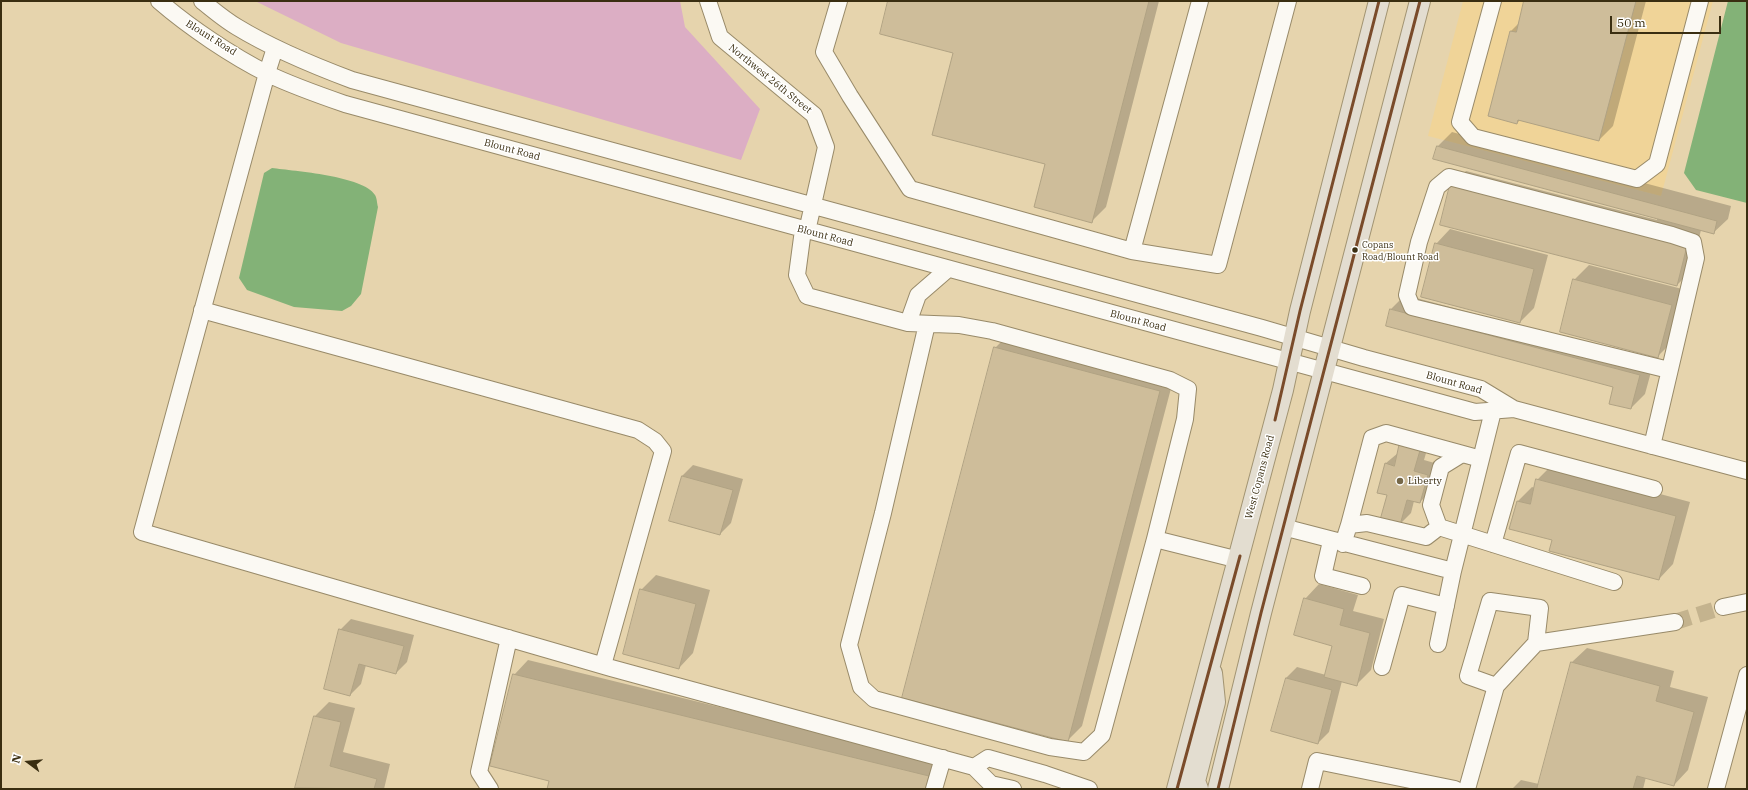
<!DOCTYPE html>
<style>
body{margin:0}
#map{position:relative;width:1748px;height:790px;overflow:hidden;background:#e6d4ad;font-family:"IBM Plex Serif",serif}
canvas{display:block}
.frame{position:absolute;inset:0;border:2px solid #3a2e11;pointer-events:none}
.north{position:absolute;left:8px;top:742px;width:40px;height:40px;-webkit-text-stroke:3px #fff;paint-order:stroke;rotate:286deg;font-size:11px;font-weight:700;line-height:16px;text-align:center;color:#3a2e11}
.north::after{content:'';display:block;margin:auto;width:14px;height:18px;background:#3a2e11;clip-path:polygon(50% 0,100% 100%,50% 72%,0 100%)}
.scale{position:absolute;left:1610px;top:16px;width:111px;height:18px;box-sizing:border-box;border:2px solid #3a2e11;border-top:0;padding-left:5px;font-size:12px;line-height:14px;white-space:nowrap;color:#3a2e11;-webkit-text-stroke:3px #fff;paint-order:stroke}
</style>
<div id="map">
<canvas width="1748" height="790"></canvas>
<div class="frame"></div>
<div class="north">N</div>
<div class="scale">50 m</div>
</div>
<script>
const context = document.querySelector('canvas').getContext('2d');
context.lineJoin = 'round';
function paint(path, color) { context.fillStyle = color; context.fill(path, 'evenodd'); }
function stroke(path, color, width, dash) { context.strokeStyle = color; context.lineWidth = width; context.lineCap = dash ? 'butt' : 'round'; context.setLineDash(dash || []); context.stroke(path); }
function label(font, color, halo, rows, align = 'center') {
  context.font = font + ' "IBM Plex Serif",serif'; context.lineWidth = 3; context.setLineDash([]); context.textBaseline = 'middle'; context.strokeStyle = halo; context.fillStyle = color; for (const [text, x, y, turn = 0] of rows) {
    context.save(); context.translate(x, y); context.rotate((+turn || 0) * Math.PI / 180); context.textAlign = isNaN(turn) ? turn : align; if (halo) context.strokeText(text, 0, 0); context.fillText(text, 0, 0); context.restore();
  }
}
paint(new Path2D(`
 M1463 1H1713L1661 196 1428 136Z`), '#f0d498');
paint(new Path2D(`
 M255 1H680L685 27 760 109 741 160 341 43Z`), '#dcaec4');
paint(new Path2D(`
 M1728 1H1747V203L1696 190 1684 173Z
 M272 168C294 171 364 176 375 195 377 198 377 204 378 207L361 294 351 306 342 311 294 307 247 290 239 278 264 173Z`), '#83b277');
paint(new Path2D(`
 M889 1H1159L1106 207 1092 221 1046 163 955 52Z
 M1525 1H1646L1613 126 1599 140 1520 120 1517 123 1511 31 1519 23Z
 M1452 132 1731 206 1728 219 1713 233 1701 230 1691 271 1677 285 1451 185 1466 171 1657 220V218L1438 146Z
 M1450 229 1548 255 1534 308 1520 322 1436 244Z
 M1589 265 1686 290 1672 342 1658 356 1574 280Z
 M1405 295 1654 361 1645 394 1631 408 1615 386 1391 309Z
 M1010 333 1174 377 1082 726 1068 740 995 348Z
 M1412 432 1431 436 1424 460 1438 464 1431 491 1420 502 1414 501 1411 513 1400 524 1388 495 1386 463 1398 453 1401 442Z
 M693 465 743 479 731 523 720 534 670 520 682 476Z
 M1552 465 1690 502 1673 564 1659 579 1553 539 1518 501 1532 487 1535 488 1537 480Z
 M656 575 710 590 693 653 679 668 641 590Z
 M1319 584 1358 595 1353 611 1384 619 1371 670 1356 685 1342 681 1329 732 1318 743 1286 678 1297 667 1326 675 1333 645 1305 599Z
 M351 619 414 635 407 662 396 673 366 665 361 684 350 695 340 630Z
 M1587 648 1674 671 1670 687 1708 697 1688 770 1674 785 1646 777 1643 789H1512L1521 780 1539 784 1572 662Z
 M528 660 943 762 936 789H548L550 780 514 675Z
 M329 702 355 708 343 752 390 764 384 789H304L297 787 315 716Z`), '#0003');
const building = new Path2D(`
 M888 1H1149L1092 223 1034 207 1045 164 932 135 953 53 880 34Z
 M1524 1H1636L1599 141 1518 120 1517 124 1488 116 1510 31 1516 32Z
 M1437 146 1717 221 1714 234 1433 159Z
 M1450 185 1687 246 1677 286 1440 225Z
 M1435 243 1534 269 1520 323 1421 297Z
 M1573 279 1672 305 1658 358 1560 332Z
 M1390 309 1640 375 1631 409 1609 404 1613 387 1386 326Z
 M994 347 1160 391 1068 742 902 698Z
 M1400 442 1421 447 1414 471 1428 475 1420 503 1407 500 1400 525 1380 520 1387 495 1377 493 1385 463 1394 466Z
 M682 476 733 490 720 535 669 521Z
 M1536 479 1676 516 1659 580 1549 551 1552 540 1509 529 1517 501 1530 504Z
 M640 589 696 604 679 669 623 654Z
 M1304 598 1344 609 1340 625 1370 633 1357 686 1324 677 1332 646 1294 635Z
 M339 629 404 646 396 674 359 664 350 696 324 689Z
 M1571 662 1660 686 1656 701 1694 712 1674 786 1637 776 1633 789H1537Z
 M513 674 929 776 926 789H547L549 781 490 766Z
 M1286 678 1332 690 1318 744 1271 731Z
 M314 716 341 722 330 766 377 779 374 789 295 788Z`);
paint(building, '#cebd9a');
stroke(building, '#b0a283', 1);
stroke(new Path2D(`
 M1675 622 1723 607`), '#c4b38e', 16, [16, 8]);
const minor = new Path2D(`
 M159 1C189 27 232 56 268 74 293 86 319 95 345 104L1475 412 1514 409
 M202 1C213 10 225 20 237 27 273 49 312 65 352 80L1262 328 1364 358 1481 389 1514 409 1747 471
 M708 1 720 37 814 115 826 147 807 231
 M839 1 824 52 850 96 910 189 1132 251
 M1200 1 1132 251 1218 265 1288 1
 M1493 1 1460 122 1473 137 1637 179 1657 164 1700 1
 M275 48 267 73 142 532 611 668 974 767 991 784 1013 789
 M803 230 797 275 807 296 908 323 959 325 992 331 1170 380 1188 389 1185 419 1155 539 1102 735 1084 752 1050 747 874 699 861 687 849 645 883 513 927 324
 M202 310 638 430 655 441 663 451 603 665
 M908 323 918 295 948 269
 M1652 446 1696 258 1693 242 1672 235 1449 177 1437 187 1419 242 1407 295 1412 307 1669 370
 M1349 525 1372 438 1386 433 1481 459
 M1283 527 1453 571 1493 411
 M1439 527 1431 505 1441 467 1462 454
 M1155 539 1239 560
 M1331 541 1323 576 1362 586
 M1343 544 1349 525 1367 523 1426 537 1439 527 1614 582
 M1493 544 1519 453 1654 489
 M1723 607 1747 602
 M1438 644 1453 571
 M1382 667 1402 595 1446 606
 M1496 686 1468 676 1490 601 1540 608 1536 643
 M974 767 988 758 1045 774 1089 789
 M490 789 479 772 509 638
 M934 789 943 758
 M1310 789 1317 761 1455 789
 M1467 789 1496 686 1536 643 1675 622
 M1716 789 1747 675`);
const major = new Path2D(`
 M1177 789 1283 390 1300 311 1379 1
 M1198 789 1195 781 1215 702 1212 673
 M1218 789 1261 613 1420 1`);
stroke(minor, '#988a69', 18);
stroke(major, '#a29472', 22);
stroke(minor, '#fbf9f3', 16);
stroke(major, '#e3ddd0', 20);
stroke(new Path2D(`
 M1275 420 1300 311 1379 1
 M1177 789 1240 556
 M1218 789 1261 613 1420 1`), '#7a4b2a', 3);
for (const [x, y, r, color] of [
 [1355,250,3.5,"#3a2e11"],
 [1400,481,4,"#766848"]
]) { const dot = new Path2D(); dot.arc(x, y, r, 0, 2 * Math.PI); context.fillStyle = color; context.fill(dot); stroke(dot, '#fff', 1.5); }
label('9px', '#3a2e11', '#fff', [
 ["Copans",1362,245],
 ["Road/Blount Road",1362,257]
], 'left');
label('10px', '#3a2e11', '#fff', [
 ["Blount Road",211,38,32],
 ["Northwest 26th Street",770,79,39],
 ["Blount Road",512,150,15],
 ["Blount Road",825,236,15],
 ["Blount Road",1138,321,15],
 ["Blount Road",1454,383,16],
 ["West Copans Road",1260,477,-75]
]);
label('10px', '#3a2e11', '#fff', [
 ["Liberty",1408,481]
], 'left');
</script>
